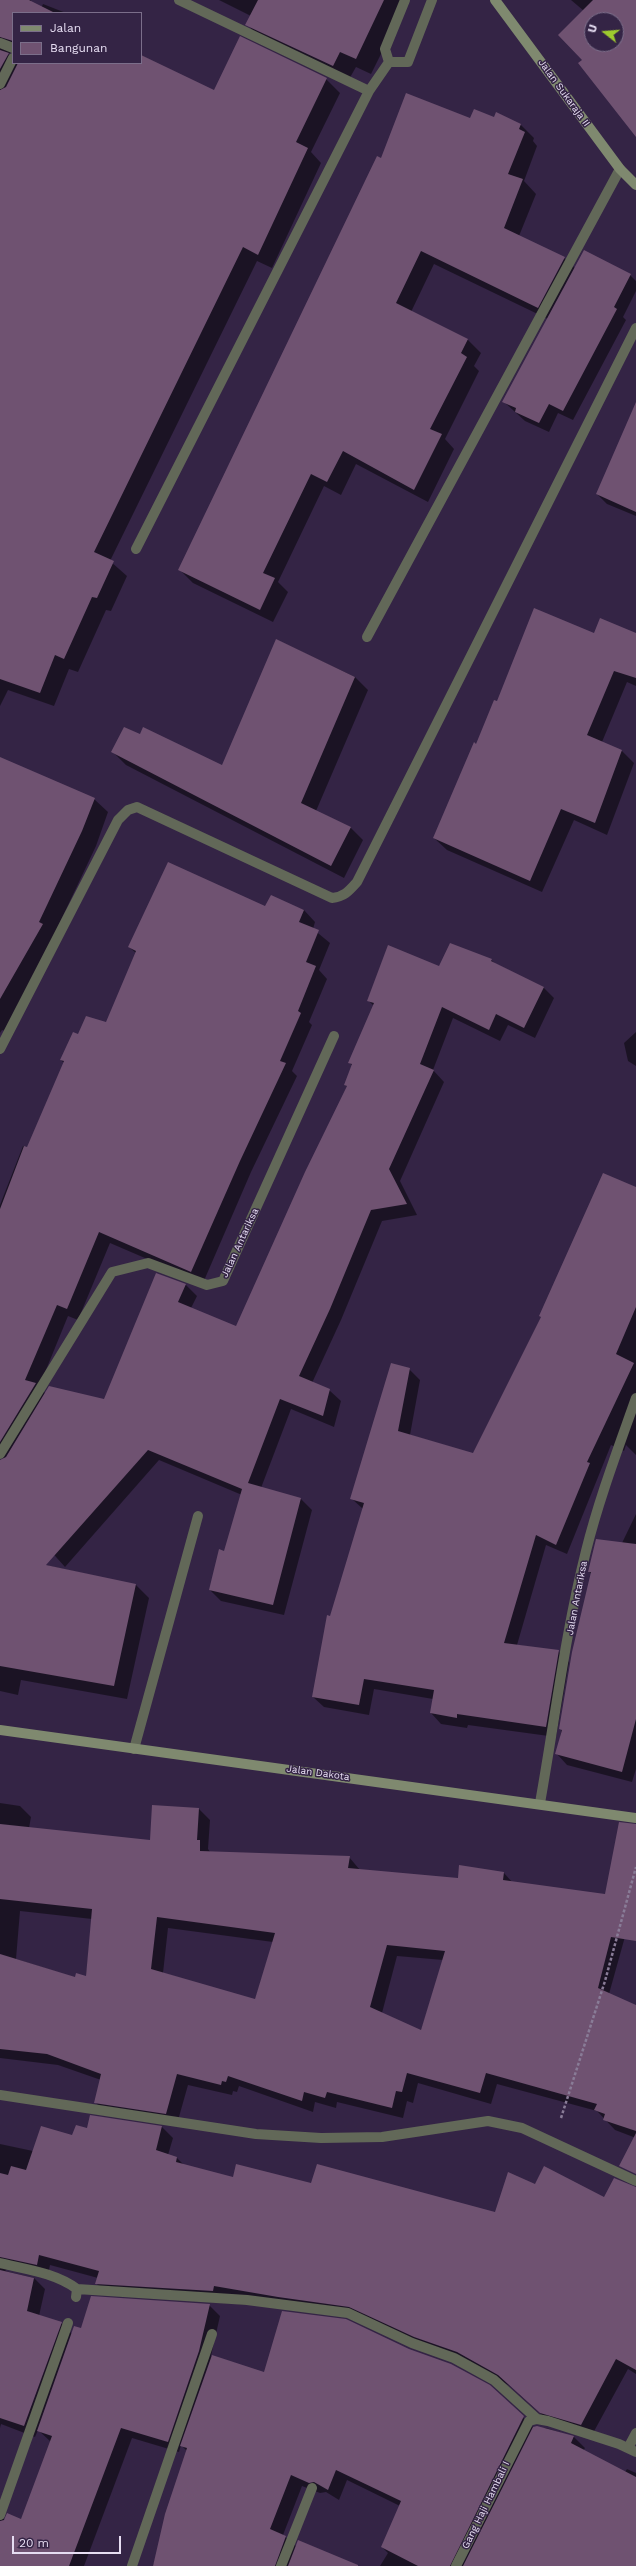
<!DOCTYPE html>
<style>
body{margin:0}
#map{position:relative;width:636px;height:2566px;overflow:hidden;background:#342445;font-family:"Work Sans",sans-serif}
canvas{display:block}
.legend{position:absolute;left:12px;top:12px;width:130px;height:52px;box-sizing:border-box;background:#342445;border:1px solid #7b6e8a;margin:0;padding:5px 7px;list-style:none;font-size:12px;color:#e6ddf2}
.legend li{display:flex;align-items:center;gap:8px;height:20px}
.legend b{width:20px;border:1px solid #7b6e8a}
.north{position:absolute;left:584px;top:12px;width:40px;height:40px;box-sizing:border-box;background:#342445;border:1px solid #7b6e8a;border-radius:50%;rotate:287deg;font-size:11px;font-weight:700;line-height:16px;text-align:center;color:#e6ddf2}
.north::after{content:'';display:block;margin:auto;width:14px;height:18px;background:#9eca2e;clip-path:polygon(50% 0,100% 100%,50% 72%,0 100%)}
.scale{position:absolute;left:12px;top:2536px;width:109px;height:18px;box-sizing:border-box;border:2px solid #e6ddf2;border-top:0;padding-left:5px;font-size:12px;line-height:14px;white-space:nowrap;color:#e6ddf2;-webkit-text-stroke:3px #342445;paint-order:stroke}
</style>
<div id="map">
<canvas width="636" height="2566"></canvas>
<ul class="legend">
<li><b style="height:5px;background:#7f896f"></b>Jalan</li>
<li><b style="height:11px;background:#6f5271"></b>Bangunan</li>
</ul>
<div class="north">U</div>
<div class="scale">20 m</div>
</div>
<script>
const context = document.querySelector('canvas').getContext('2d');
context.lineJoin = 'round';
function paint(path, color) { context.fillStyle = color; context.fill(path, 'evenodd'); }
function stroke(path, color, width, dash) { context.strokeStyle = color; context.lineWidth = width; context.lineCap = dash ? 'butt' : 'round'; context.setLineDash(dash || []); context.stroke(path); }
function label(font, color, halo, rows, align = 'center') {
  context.font = font + ' "Work Sans",sans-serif'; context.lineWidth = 3; context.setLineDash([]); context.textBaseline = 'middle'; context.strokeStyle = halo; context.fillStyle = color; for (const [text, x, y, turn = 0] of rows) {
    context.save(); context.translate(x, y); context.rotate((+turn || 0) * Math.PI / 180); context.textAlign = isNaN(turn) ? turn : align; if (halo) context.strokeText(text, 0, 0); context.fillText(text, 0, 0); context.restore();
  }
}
paint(new Path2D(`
 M0 0H31L27 13H13V51L8 54 13 59V63H141V52L142 56 214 91 326 79 340 93 311 152 321 163 272 268 257 261 110 561 127 576 111 611 106 610 78 672 69 669 54 706 8 690 0 706Z
 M219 0H408L371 74 356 67 348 81 262 40 247 24 251 16Z
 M571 0H636V134L583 60 584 11ZM592 20H616V44H592Z
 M43 4 66 13H39Z
 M494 119 520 124 534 138 533 141 537 146 524 181 536 194 519 236 564 258 575 268 630 275 636 281V291L623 317 626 320 573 420 558 413 549 432 525 421 503 401 548 319 434 264 411 312 468 340 481 353 474 366 479 371 445 439 454 449 428 502 356 464 341 495 324 486 278 582 288 592 273 622 193 583 180 570 382 159 471 120Z
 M636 419V516L607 504 597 494Z
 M594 634H636V686L627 682 602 742 622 751 634 763 607 835 574 820 542 892 447 850 434 838 498 702Z
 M277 640 355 677 368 690 316 811 350 827 363 840 344 878 126 765 113 752 223 766Z
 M0 758 94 799 108 812 96 846 8 1032 2 1030 0 1033Z
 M271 897 304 910 315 922 313 929 330 943 319 970 327 979 309 1022 312 1025 292 1071 297 1076 251 1172 203 1283 110 1243 78 1320 68 1316 39 1387 46 1394 105 1400 157 1274 186 1285 197 1296 191 1308 236 1327 348 1087 345 1085 353 1066 350 1063 374 1006 368 1000 440 967 491 960 496 964 543 987 554 998 535 1038 508 1025 500 1041 453 1018 433 1070 444 1082 400 1181 417 1215 382 1221 341 1320 312 1383 329 1390 341 1401 334 1427 291 1409 261 1488 301 1499 312 1510 284 1615 221 1601 210 1590 225 1552 242 1495 159 1460 65 1567 14 1510 7 1460 0 1457V1205L23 1146 27 1148 64 1063 61 1060 78 1036 106 1024 136 953 129 947 265 908Z
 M636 1032V1066L628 1061 624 1043Z
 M636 1188V1455L626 1445 624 1451 611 1445 567 1554 546 1545 517 1645 558 1651 569 1662 556 1737 468 1725 467 1728 441 1724 431 1713 433 1699 374 1689 369 1715 324 1707 313 1697 331 1617 363 1509 351 1498 409 1369 420 1380 410 1435 474 1454Z
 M636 1514V1769L632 1782 567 1765 557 1754 591 1574 589 1571 622 1543Z
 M0 1555 136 1585 149 1598 127 1699 21 1680 18 1695 0 1691Z
 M0 1803 20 1806 31 1817 29 1828 151 1841 153 1806 199 1809 210 1820 208 1849 211 1853 349 1857 360 1870 459 1879 504 1873 513 1883 633 1908 609 1994 636 2006V2138L615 2130 597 2111 497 2084 491 2104 418 2083 413 2103 407 2101 403 2118 337 2102 336 2108 315 2102 313 2112 239 2086 237 2092 233 2091 232 2095 188 2085 177 2124 106 2113 95 2102 101 2080 58 2065 0 2058ZM20 1911 92 1919 86 1978H76L16 1959ZM168 1928 273 1942 255 2000 163 1973ZM397 1956 443 1960 421 2031 382 2013Z
 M91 2116 162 2127 173 2138 168 2155 177 2158 184 2165 233 2178 312 2184 496 2213 536 2185 636 2205V2374L628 2369 592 2435 552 2424 510 2386 469 2363 361 2317 289 2308 107 2294 96 2283 98 2278 50 2265 48 2275 10 2267 5 2271 34 2278 45 2289 39 2316 61 2323 72 2334 81 2329 209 2305 220 2316 211 2356 264 2373 490 2386 534 2428H546L574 2437 585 2448 583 2451 625 2472 627 2469 636 2473V2566H380L388 2553 382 2547 400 2506 347 2480 339 2500 326 2492 320 2493 302 2486 283 2535 297 2547 357 2566H153L187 2451 181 2445 179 2452 132 2438 84 2566H0V2515L5 2520H22L51 2442 38 2430 35 2437 1 2424 0 2428V2144L33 2151 88 2129Z`), '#0007');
paint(new Path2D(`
 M0 0H29L55 13H13V41L0 37Z
 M258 0H384L356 59 340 52 333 66 245 25Z
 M593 0H636V137L578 63 582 60 558 35ZM592 20H616V44H592Z
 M240 36 327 78 296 142 308 148 258 255 243 247 94 552 114 561 97 598 92 597 64 659 55 655 40 693 0 679V90L6 87 18 63H141V55L214 90Z
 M0 50 9 53 0 69Z
 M406 93 470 118 474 109 494 117 496 112 521 124 519 129 525 132 508 174 523 179 504 228 565 257 538 308 421 251 396 303 468 339 461 353 467 357 430 429 442 434 414 490 343 451 327 482 311 474 263 573 275 578 260 610 178 570 377 156 381 158Z
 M584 250 631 274 614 307 617 309 563 411 549 404 539 423 515 412 516 408 502 402Z
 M636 402V512L596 494Z
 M534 608 594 633 600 618 636 633V678L614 671 587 735 622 750 595 823 561 809 530 881 433 838 474 742 476 744 494 700 497 701Z
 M276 639 355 677 301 803 351 827 331 866 111 752 124 727 140 734 143 727 222 765Z
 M0 757 95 798 82 831 39 922 43 924 0 999Z
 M168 862 265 906 271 895 304 910 299 922 319 930 306 962 316 966 298 1011 301 1013 280 1061 286 1063 240 1161 191 1272 99 1232 67 1309 57 1305 25 1380 36 1383 0 1442V1209L24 1146 27 1147 64 1061 60 1060 73 1032 78 1034 86 1016 106 1022 136 951 128 947Z
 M450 943 492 959 491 961 544 987 524 1028 496 1014 489 1030 442 1007 420 1064 434 1070 389 1169 407 1204 371 1210 330 1309 299 1376 330 1389 323 1416 280 1399 248 1483 301 1498 273 1605 209 1590 219 1549 224 1551 242 1489 148 1450 46 1565 136 1584 114 1686 0 1666V1460L6 1457 49 1386 104 1399 156 1273 186 1284 178 1302 236 1326 305 1172 347 1086 344 1085 352 1064 348 1063 374 1003 367 1001 388 945 439 966Z
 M603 1173 636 1187V1307L616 1354 634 1363 587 1462 590 1463 556 1545 536 1535 504 1643 559 1650 546 1727 457 1714V1718L430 1713 434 1690 364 1679 359 1705 312 1697 327 1615 330 1616 364 1503 350 1499 391 1363 410 1368 398 1431 473 1453 541 1317 539 1316Z
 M596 1539 636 1544V1719L622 1772 555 1754 562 1730 559 1729 572 1652 591 1572H588Z
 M152 1805 199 1808 197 1840H200V1851L350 1856 348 1868 458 1878 459 1865 504 1872 503 1880 605 1894 619 1822 636 1824V1941L611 1937 598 1988 636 2005V2131L603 2120 605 2114 594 2110 597 2104 486 2073 480 2093 407 2073 402 2092 396 2091 392 2108 327 2092 325 2098 304 2092 302 2101 228 2076 226 2082 222 2081 221 2085 177 2074 166 2114 94 2103 101 2074 47 2054 0 2049V1954L75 1977 76 1973 86 1976 92 1909 0 1899V1824L150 1840ZM157 1917 275 1933 255 1999 151 1969ZM387 1945 445 1951 421 2030 370 2007Z
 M90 2115 162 2126 156 2150 177 2157 176 2162 233 2177 236 2164 311 2183 317 2164 495 2212 508 2172 535 2184 544 2166 604 2197 614 2178 636 2187V2370L616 2359 581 2425 540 2413 498 2375 457 2352 414 2337 349 2307 278 2297 214 2286 213 2291 95 2284 99 2271 39 2255 37 2265 0 2257V2173L8 2175 11 2166 26 2170 41 2126 72 2135 76 2125 87 2128Z
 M636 2133V2174L619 2166Z
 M0 2270 34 2278 27 2311 62 2322 24 2426 0 2418Z
 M91 2296 210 2304 199 2351 168 2442 121 2428 69 2566H0V2521L4 2520 7 2513 21 2519 52 2436 37 2431 74 2326 81 2328Z
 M282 2311 346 2319 409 2349 451 2364 490 2385 524 2416 450 2566H418L381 2547 401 2501 336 2470 328 2490 314 2482 309 2483 291 2475 270 2529 286 2536 275 2566H153L165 2514 187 2448 180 2446 212 2355 264 2372Z
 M537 2426 574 2436 571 2443 636 2477V2566H463L533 2427Z
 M298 2540 358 2565V2566H288Z`), '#6f5271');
stroke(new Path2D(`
 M561 2118 605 1981 636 1867`), '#897c97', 2.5, [3, 2]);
stroke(new Path2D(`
 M367 637 620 169
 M134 1749 198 1516`), '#626858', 10);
stroke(new Path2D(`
 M179 0 369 91
 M0 43 13 48
 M389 62H408L432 0
 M389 62 385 49 405 0
 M0 84 13 58
 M136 549 369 91 389 62
 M0 1049 118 820 128 810 137 807 332 898C344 897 349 891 357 882L636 328
 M0 1454 112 1272 148 1263 207 1285 223 1281 334 1036
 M540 1803C555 1719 565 1634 586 1551 599 1499 618 1449 636 1398
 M0 2095 256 2134 321 2138 382 2137 488 2121 522 2128 636 2181
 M0 2263C25 2269 56 2273 77 2289L76 2297
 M77 2289 247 2300 348 2313 412 2343 454 2358 494 2380 537 2419
 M628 2448 636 2433
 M0 2515 68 2323
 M132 2566 212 2334
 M281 2566 312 2488
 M456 2566 529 2421 537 2419 548 2421 619 2444 636 2452`), '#626858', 10);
stroke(new Path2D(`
 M495 0 620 169 636 185
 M0 1730 636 1818`), '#7f896f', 10);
label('10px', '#e6ddf2', '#342445', [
 ["Jalan Sukaraja II",564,93,54],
 ["Jalan Antariksa",240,1243,-65],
 ["Jalan Antariksa",577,1598,-79],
 ["Jalan Dakota",318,1773,8],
 ["Gang Haji Hambali I",486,2505,-64]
]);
</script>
